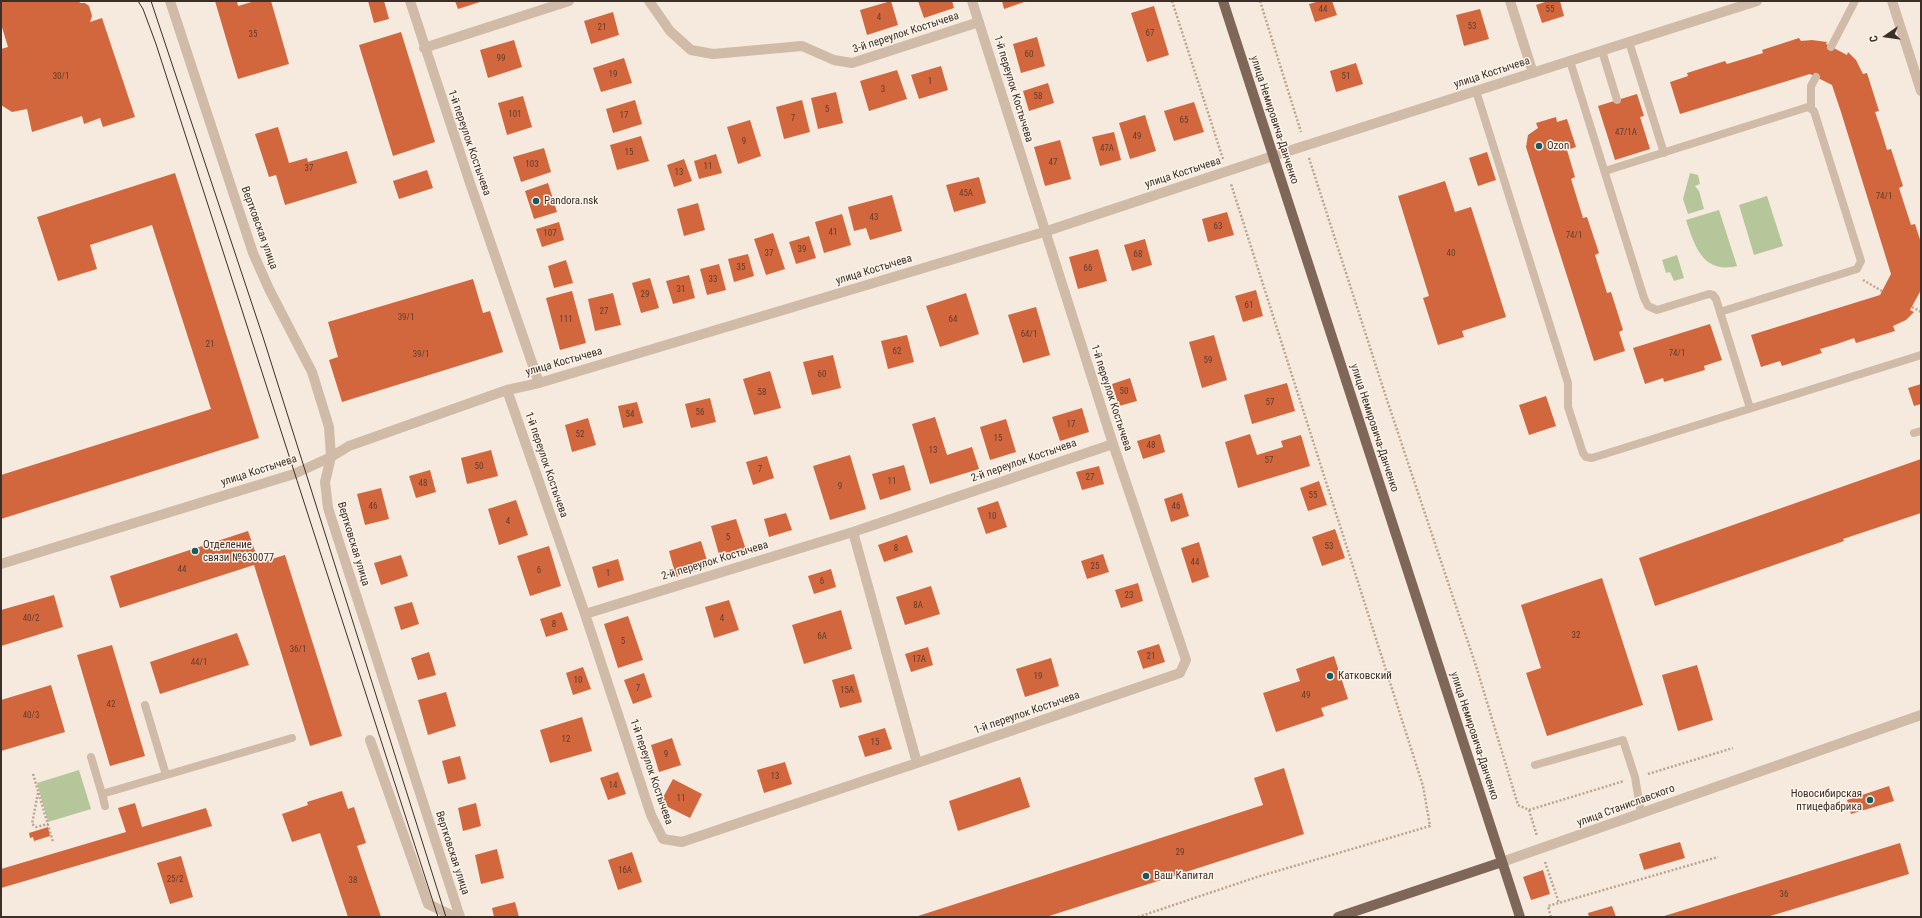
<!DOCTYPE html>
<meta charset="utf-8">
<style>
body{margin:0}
#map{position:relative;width:1922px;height:918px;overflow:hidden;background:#f5eadd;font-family:"Roboto Condensed",sans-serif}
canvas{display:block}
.frame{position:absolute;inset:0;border:2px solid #3b2f28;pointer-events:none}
.north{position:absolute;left:1866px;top:16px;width:40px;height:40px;-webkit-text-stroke:3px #fcf4ea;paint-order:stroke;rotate:257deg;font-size:11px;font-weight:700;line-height:16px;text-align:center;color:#3b2f28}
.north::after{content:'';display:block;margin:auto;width:14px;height:18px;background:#3b2f28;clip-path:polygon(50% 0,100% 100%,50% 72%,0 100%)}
</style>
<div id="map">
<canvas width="1922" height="918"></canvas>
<div class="frame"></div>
<div class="north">С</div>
</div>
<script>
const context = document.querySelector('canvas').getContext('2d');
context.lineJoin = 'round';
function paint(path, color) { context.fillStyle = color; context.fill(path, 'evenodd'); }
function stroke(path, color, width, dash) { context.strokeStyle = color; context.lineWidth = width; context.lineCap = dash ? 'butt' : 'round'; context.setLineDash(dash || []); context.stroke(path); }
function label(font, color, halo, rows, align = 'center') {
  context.font = font + ' "Roboto Condensed",sans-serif'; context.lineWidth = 3; context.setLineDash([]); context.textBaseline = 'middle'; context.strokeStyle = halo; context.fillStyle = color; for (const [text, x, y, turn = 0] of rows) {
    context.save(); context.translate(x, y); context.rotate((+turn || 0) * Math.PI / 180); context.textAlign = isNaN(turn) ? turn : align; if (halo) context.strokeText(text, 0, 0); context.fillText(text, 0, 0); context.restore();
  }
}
paint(new Path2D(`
 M1690 173 1698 175 1700 184 1695 186 1699 191 1704 209 1688 214 1683 199Z
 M1767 196 1783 246 1754 255 1739 205Z
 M1719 210 1737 266C1703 274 1695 247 1686 220Z
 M1677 255 1684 278 1674 281 1670 272 1666 273 1662 260Z
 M79 770 91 809 48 822 37 783Z`), '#b6c69b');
paint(new Path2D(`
 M1 1H79L80 3H85L89 6 92 16 90 22 102 18 135 117 103 127 100 118 84 124 82 116 32 132 27 109 12 112 1 105V49L8 47 1 24Z
 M215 1H237L238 6 255 1H271L289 64 238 79Z
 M368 1H384L389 19 374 23Z
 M455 1H483L458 9Z
 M891 1 898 25 867 35 860 10Z
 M918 1H952L954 8 924 18Z
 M1002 1H1027L1004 9Z
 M1320 1H1332L1337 15 1315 22 1309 4Z
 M1548 1H1560L1564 16 1542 23 1536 5Z
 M1154 6 1169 55 1147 62 1131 13Z
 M1480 9 1489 39 1464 46 1456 15Z
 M613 12 619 35 591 44 584 21Z
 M401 32 435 142 393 156 359 45Z
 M1037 37 1045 66 1021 73 1013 44Z
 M1799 38 1801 41 1812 40 1827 42 1826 44 1847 55 1848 52 1856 60 1863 74 1867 73 1879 111 1875 112 1881 130 1887 150 1891 149 1903 186 1899 188 1911 225 1915 224 1921 243V290L1910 310 1914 312 1906 320 1893 326 1895 331 1856 343 1854 338 1837 344 1820 349 1822 353 1782 366 1780 361 1761 367 1751 335 1880 295 1891 274 1841 112 1832 85 1810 74 1680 114 1670 82 1688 76 1687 73 1725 61 1727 64 1763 53 1762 50Z
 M514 40 522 67 488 78 480 50Z
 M624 58 632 83 601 92 593 68Z
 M1356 63 1363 84 1336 92 1330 71Z
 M941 66 948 90 919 99 911 75Z
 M897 70 907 99 869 111 860 81Z
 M1048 83 1054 103 1029 111 1023 91Z
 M836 92 843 123 818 129 811 98Z
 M1637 94 1644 116 1640 117 1650 149 1615 160 1598 106Z
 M523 96 532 127 507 135 498 103Z
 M635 100 642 124 613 133 606 109Z
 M802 100 810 132 784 139 776 107Z
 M1194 102 1204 132 1174 141 1164 111Z
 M1145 115 1156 151 1130 159 1119 123Z
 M1556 117 1557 122 1567 119 1576 147 1567 150 1575 177 1571 179 1583 218 1587 217 1599 253 1595 255 1607 293 1611 292 1623 330 1619 332 1625 351 1594 361 1526 147 1528 135 1538 128 1536 123Z
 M750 120 761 156 738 164 727 127Z
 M278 127 289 163 307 158 308 162 347 151 357 183 285 205 276 175 269 177 255 134Z
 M1114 132 1121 160 1100 166 1092 137Z
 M641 136 649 161 617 170 610 145Z
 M1060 140 1071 179 1045 186 1034 147Z
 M544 148 551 172 521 182 513 157Z
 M1487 152 1496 180 1478 186 1469 158Z
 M716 154 722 173 699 179 694 161Z
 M684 159 692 181 674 187 667 165Z
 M427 170 433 188 399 199 393 181Z
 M175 173 259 438 1 519V475L211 409 152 225 90 245 97 269 58 281 37 217Z
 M979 177 986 203 954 212 946 185Z
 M1445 181 1455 212 1471 207 1506 317 1462 331 1464 337 1438 345 1423 298 1429 296 1398 196Z
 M548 183 557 212 534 219 525 191Z
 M892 195 902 231 870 240 866 228 854 231 848 207Z
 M698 203 705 230 684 236 677 209Z
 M1227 212 1234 235 1208 242 1202 219Z
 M842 214 851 245 824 253 815 222Z
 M559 222 564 240 542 247 536 229Z
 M773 233 785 269 766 275 754 239Z
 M809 236 816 258 796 264 789 242Z
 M1145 239 1152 265 1132 271 1124 245Z
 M1098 249 1107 281 1078 289 1069 257Z
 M748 254 754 276 734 282 728 259Z
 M566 260 573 283 554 288 548 266Z
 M719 264 726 290 707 295 700 269Z
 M689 275 695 298 673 304 666 281Z
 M650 278 659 308 641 313 632 283Z
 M473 279 483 313 490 311 503 352 342 402 329 360 338 357 328 322Z
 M1256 290 1263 316 1243 322 1235 296Z
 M572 291 586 343 560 350 546 298Z
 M613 293 621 325 595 331 588 299Z
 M966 293 979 334 940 347 926 306Z
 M1036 307 1050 355 1023 363 1008 315Z
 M1710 324 1722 360 1704 366 1705 370 1664 382 1663 378 1645 384 1633 348Z
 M907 335 914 362 888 369 881 341Z
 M1214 335 1227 380 1202 388 1189 342Z
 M833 355 841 388 812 395 803 362Z
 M770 371 781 408 754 415 743 379Z
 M1130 378 1137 401 1119 406 1112 384Z
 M1287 383 1295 411 1252 424 1244 395Z
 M1921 384V404L1914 406 1908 388Z
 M1546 396 1556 426 1529 435 1519 405Z
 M710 398 716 422 691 428 685 404Z
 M637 402 643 423 623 428 618 406Z
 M1082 408 1089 432 1060 441 1052 417Z
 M935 417 947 455 972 447 979 469 930 484 912 424Z
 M588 418 596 445 572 452 565 425Z
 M1006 419 1016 452 990 460 980 427Z
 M1160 434 1165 452 1143 459 1137 441Z
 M1250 434 1257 455 1283 447 1281 441 1301 435 1310 466 1238 488 1225 442Z
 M491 450 498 476 467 484 461 458Z
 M850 455 866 509 830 520 813 466Z
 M767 456 774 478 753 485 746 462Z
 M1921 459V513L1843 539 1844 541 1655 606 1639 558Z
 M904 465 911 490 880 500 872 474Z
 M1099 466 1104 484 1082 490 1076 472Z
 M430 470 436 492 416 498 409 476Z
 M1319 481 1327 505 1308 511 1300 488Z
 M381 488 389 519 365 525 357 494Z
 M1182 493 1189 516 1171 522 1164 499Z
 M516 500 528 535 499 545 488 509Z
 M998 501 1007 527 986 534 977 508Z
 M786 513 792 530 769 537 764 519Z
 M736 519 746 550 720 558 711 526Z
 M1335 529 1345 558 1322 566 1312 537Z
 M248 531 259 563 285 555 342 736 310 746 254 565 120 608 110 576Z
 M907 535 913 552 884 562 878 545Z
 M701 541 709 567 676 577 669 551Z
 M1199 542 1209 577 1192 583 1181 548Z
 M549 546 561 586 530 596 517 556Z
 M1103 554 1109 572 1087 579 1081 561Z
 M401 555 408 576 381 585 374 563Z
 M618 559 624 580 598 588 592 567Z
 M831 569 836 587 814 594 808 576Z
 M1602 578 1643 705 1547 736 1526 673 1541 668 1521 605Z
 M1138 583 1143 601 1121 608 1115 590Z
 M931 586 940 614 905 625 896 597Z
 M54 595 63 627 1 646V610Z
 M729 600 739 630 714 638 705 607Z
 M412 602 419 624 401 630 394 607Z
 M841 610 852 649 804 664 792 625Z
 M562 612 568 630 546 637 540 619Z
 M628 616 643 660 618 668 604 624Z
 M237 633 249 665 160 694 150 662Z
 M1159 644 1165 662 1143 669 1137 651Z
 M112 645 145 756 110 766 77 655Z
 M928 647 933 665 911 672 905 654Z
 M429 652 436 675 418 680 411 658Z
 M1334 656 1348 699 1321 708 1324 716 1276 732 1263 693 1300 681 1296 669Z
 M1051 658 1059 686 1025 697 1016 669Z
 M1697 665 1713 720 1678 731 1662 675Z
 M583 667 591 689 573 695 566 673Z
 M644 673 652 697 633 704 624 680Z
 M854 674 862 702 840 708 832 680Z
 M51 685 65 732 1 751V700Z
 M446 692 456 726 428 735 418 700Z
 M582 717 592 751 550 763 540 730Z
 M885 728 892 749 865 757 858 736Z
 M672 738 681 765 659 772 651 745Z
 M460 756 466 779 448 784 442 761Z
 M785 762 792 784 764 793 757 770Z
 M1284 768 1304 834 1046 917H915L1263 805 1254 778Z
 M618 772 626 794 608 800 600 778Z
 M1020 777 1030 807 958 831 949 801Z
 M673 779 702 794 690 818 660 803Z
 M1889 786 1894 801 1851 814 1847 800Z
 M342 791 348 809 354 807 366 843 357 846 381 917H348L320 833 292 842 282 814 308 805 307 802Z
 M135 803 142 827 206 808 212 826 1 888V869L126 832 118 808Z
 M476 803 481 826 463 831 458 808Z
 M48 827 50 836 34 841 33 837 30 838 29 833Z
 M1680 842 1685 858 1644 870 1639 854Z
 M1900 843 1909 874 1767 917H1661Z
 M497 849 504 878 481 884 475 855Z
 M632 852 642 882 618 890 608 860Z
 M181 856 193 897 170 904 157 863Z
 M1543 870 1550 894 1531 900 1523 877Z
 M515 902 519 917H494L492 908Z
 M1612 906 1616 917H1589L1588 913Z`), '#d2673e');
stroke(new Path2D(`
 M1172 1 1223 159
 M1260 1 1301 132
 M1309 158 1385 394 1477 669 1518 805 1529 810 1624 781
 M1863 280 1882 291
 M1912 307 1921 312
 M33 774 53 842
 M1648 774 1733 748
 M38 793 32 824 36 827 48 824
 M1529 810 1537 836
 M1545 862 1559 903
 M1138 917 1257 877 1430 826 1423 786 1231 184
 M1551 917 1548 906 1718 857`), '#bba491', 2.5, [2, 2]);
stroke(new Path2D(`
 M1629 42 1664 153
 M1831 47 1855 1
 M1602 51 1617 100
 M1570 61 1644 298 1648 306 1657 310 1709 294 1713 295 1716 299 1750 408
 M1476 91 1568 383V407L1583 453 1586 457 1592 458 1921 355
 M1811 108V86L1816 77
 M1605 171 1808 107 1814 111 1861 261 1857 269 1720 312
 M1914 433 1921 431
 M145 705 166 775
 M91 757 102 794 292 738
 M1535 765 1623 740 1635 777 1641 813
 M102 794 105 806`), '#cfbba7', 8);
stroke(new Path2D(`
 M170 1 253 253 269 289 312 372 329 427 331 457 325 482 328 508 460 917
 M410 1 470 183 539 383
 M649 1 670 31 691 50 713 54 802 46 834 60 852 63 979 22
 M1510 1 1533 73
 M1892 1 1921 91
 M424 48 569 1
 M507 390 585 614 651 815 663 839 682 842 917 763 1180 673 1186 660 1113 444 972 1
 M853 532 917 763
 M1 564 294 474 331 457 349 446 507 390 539 383 1044 232 1273 156 1757 1
 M585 614 853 532 1113 444
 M370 740 428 904 455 917`), '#cfbba7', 10);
stroke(new Path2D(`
 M1502 862 1921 715`), '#cfbba7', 10);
stroke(new Path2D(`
 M1223 1 1520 917
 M1338 917 1502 862`), '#7e6658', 10);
stroke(new Path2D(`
 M138 1 143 9 156 44 438 917
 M151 1 263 337 446 917`), '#3b2f28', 1);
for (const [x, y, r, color] of [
 [1539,146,4,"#195a61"],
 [536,201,4,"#195a61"],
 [195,551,4,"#195a61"],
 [1330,676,4,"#195a61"],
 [1870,800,4,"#195a61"],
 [1146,876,4,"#195a61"]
]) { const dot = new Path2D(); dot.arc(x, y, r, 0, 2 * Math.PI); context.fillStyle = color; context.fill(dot); stroke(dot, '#fcf4ea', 1.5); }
label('9px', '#613d2e', null, [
 ["44",1323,10],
 ["55",1550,10],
 ["4",879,18],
 ["53",1472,27],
 ["21",602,28],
 ["67",1150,34],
 ["35",253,35],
 ["60",1029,55],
 ["99",501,59],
 ["19",613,75],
 ["30/1",61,77],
 ["51",1346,77],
 ["1",930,82],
 ["3",883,90],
 ["58",1038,97],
 ["5",827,110],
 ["101",515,115],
 ["17",624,116],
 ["7",793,119],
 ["65",1184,121],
 ["47/1А",1626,133],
 ["49",1137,137],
 ["9",744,142],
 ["47А",1107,149],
 ["15",629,153],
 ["47",1053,163],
 ["103",532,165],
 ["11",708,167],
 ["37",309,169],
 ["13",679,173],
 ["45А",966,194],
 ["74/1",1884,197],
 ["43",874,218],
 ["63",1218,227],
 ["41",833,233],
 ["107",550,234],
 ["74/1",1574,236],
 ["39",802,250],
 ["37",769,254],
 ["40",1451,254],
 ["68",1138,255],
 ["35",741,268],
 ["66",1088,269],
 ["33",713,280],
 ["31",681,290],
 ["29",645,295],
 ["61",1249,306],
 ["27",604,312],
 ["39/1",406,318],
 ["111",566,320],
 ["64",953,320],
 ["64/1",1029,335],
 ["21",210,345],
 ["62",897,352],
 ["74/1",1677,354],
 ["39/1",421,355],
 ["59",1208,361],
 ["60",822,375],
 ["50",1124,392],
 ["58",762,393],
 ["57",1270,403],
 ["56",700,413],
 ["54",630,415],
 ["17",1071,425],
 ["52",580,435],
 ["15",998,439],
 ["48",1151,446],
 ["13",933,451],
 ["57",1269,461],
 ["50",479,467],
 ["7",760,470],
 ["27",1090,478],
 ["11",892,482],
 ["48",423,484],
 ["9",840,487],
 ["55",1313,496],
 ["46",373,507],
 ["46",1176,507],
 ["10",992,517],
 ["4",508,522],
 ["5",728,538],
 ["53",1329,547],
 ["8",896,549],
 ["44",1195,563],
 ["25",1095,567],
 ["44",182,570],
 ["6",539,571],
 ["1",608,574],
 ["6",822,582],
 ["23",1129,596],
 ["8А",918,606],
 ["40/2",31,619],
 ["4",722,619],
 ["8",554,625],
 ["32",1576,636],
 ["6А",822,637],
 ["5",623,642],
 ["36/1",298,650],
 ["21",1151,657],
 ["17А",919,660],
 ["44/1",199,663],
 ["19",1038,677],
 ["10",578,681],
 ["7",638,689],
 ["15А",847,691],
 ["49",1306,696],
 ["42",111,705],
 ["40/3",31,716],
 ["12",566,740],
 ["15",875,743],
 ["9",666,755],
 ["13",775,777],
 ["14",613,786],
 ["11",681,799],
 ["29",1180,853],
 ["16А",625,871],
 ["25/2",175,880],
 ["38",353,881],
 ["36",1784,895]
]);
label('11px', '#3b2f28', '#fcf4ea', [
 ["3-й переулок Костычева",906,33,-18],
 ["улица Костычева",1492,73,-18],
 ["1-й переулок Костычева",1013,89,73],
 ["улица Немировича-Данченко",1274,120,72],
 ["1-й переулок Костычева",469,143,71],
 ["улица Костычева",1183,173,-18],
 ["Вертковская улица",259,228,70],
 ["улица Костычева",874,270,-17],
 ["улица Костычева",564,362,-16],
 ["1-й переулок Костычева",1111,398,72],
 ["улица Немировича-Данченко",1374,428,72],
 ["2-й переулок Костычева",1024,461,-19],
 ["1-й переулок Костычева",546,465,71],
 ["улица Костычева",259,471,-18],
 ["Вертковская улица",353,544,73],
 ["2-й переулок Костычева",715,561,-17],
 ["1-й переулок Костычева",1027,713,-19],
 ["улица Немировича-Данченко",1474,736,72],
 ["1-й переулок Костычева",651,772,71],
 ["улица Станиславского",1626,806,-20],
 ["Вертковская улица",452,853,72]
]);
label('11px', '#3b2f28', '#fcf4ea', [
 ["Ozon",1547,146],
 ["Pandora.nsk",544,201],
 ["Отделение",203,545],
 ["связи №630077",203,558],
 ["Катковский",1338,676],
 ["Новосибирская",1862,794,"right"],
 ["птицефабрика",1862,807,"right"],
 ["Ваш Капитал",1154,876]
], 'left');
</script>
